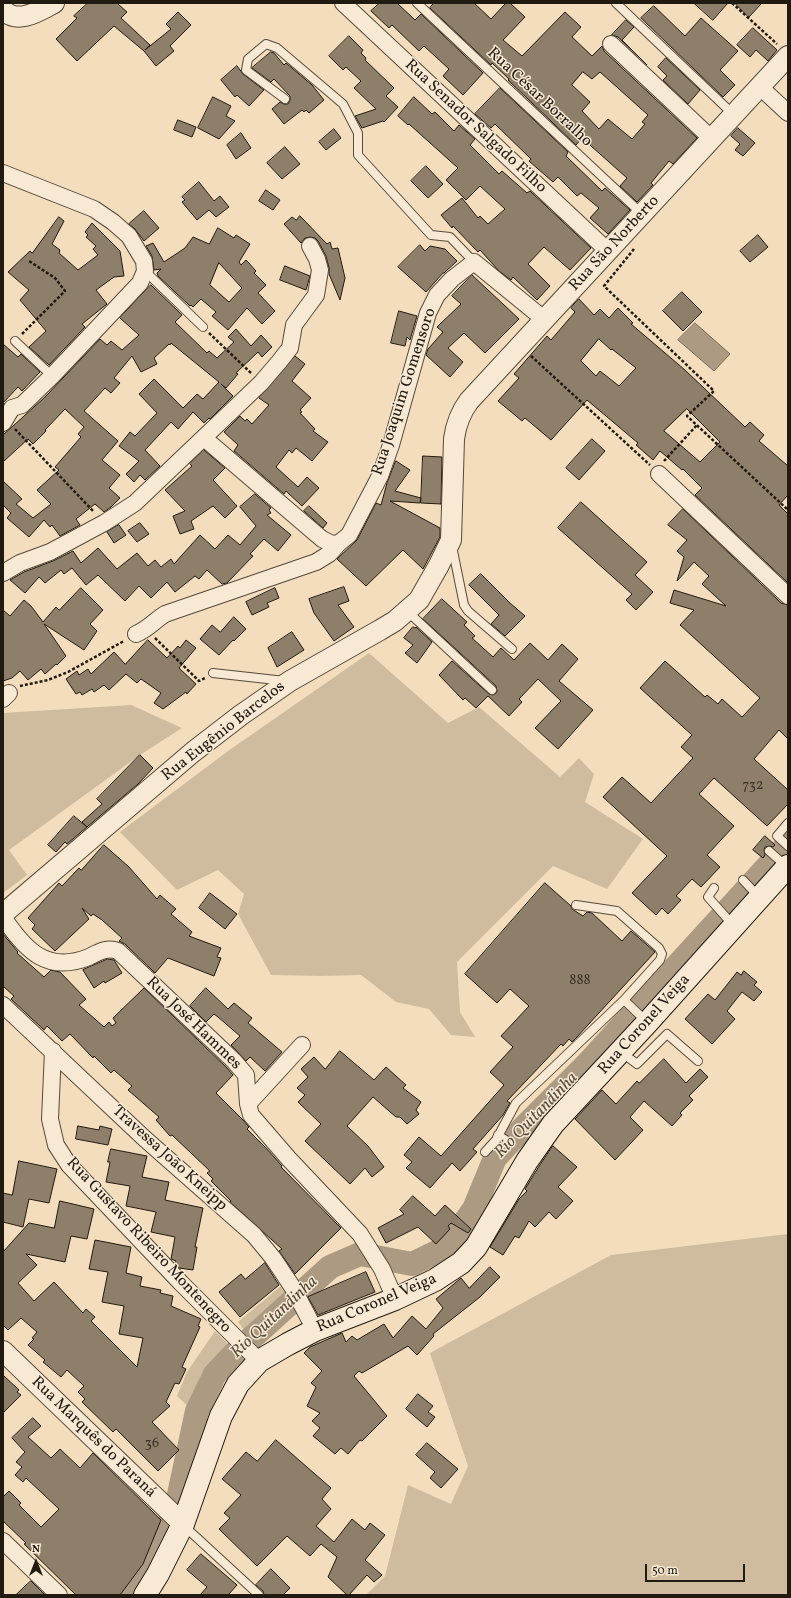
<!DOCTYPE html>
<meta charset="utf-8">
<style>
body{margin:0}
#map{position:relative;width:791px;height:1598px;overflow:hidden;background:#f3ddbc;font-family:Vollkorn,serif}
canvas{display:block}
.frame{position:absolute;inset:0;border:4px solid #211a11;pointer-events:none}
.north{position:absolute;left:16px;top:1542px;width:40px;height:40px;-webkit-text-stroke:3px #f7e9d3;paint-order:stroke;rotate:0deg;font-size:11px;font-weight:700;line-height:16px;text-align:center;color:#211a11}
.north::after{content:'';display:block;margin:auto;width:14px;height:18px;background:#211a11;clip-path:polygon(50% 0,100% 100%,50% 72%,0 100%)}
.scale{position:absolute;left:645px;top:1564px;width:100px;height:18px;box-sizing:border-box;border:2px solid #211a11;border-top:0;padding-left:5px;font-size:12px;line-height:14px;white-space:nowrap;color:#211a11;-webkit-text-stroke:3px #f7e9d3;paint-order:stroke}
</style>
<div id="map">
<canvas width="791" height="1598"></canvas>
<div class="frame"></div>
<div class="north">N</div>
<div class="scale">50 m</div>
</div>
<script>
const context = document.querySelector('canvas').getContext('2d');
context.lineJoin = 'round';
function paint(path, color) { context.fillStyle = color; context.fill(path, 'evenodd'); }
function stroke(path, color, width, dash) { context.strokeStyle = color; context.lineWidth = width; context.lineCap = dash ? 'butt' : 'round'; context.setLineDash(dash || []); context.stroke(path); }
function label(font, color, halo, rows, align = 'center') {
  context.font = font + ' Vollkorn,serif'; context.lineWidth = 3; context.setLineDash([]); context.textBaseline = 'middle'; context.strokeStyle = halo; context.fillStyle = color; for (const [text, x, y, turn = 0] of rows) {
    context.save(); context.translate(x, y); context.rotate((+turn || 0) * Math.PI / 180); context.textAlign = isNaN(turn) ? turn : align; if (halo) context.strokeText(text, 0, 0); context.fillText(text, 0, 0); context.restore();
  }
}
paint(new Path2D(`
 M369 653 448 723 479 707 560 777 579 758 594 774 585 802 643 839 607 889 553 866 457 962 460 1012 475 1037 451 1035 429 1009 396 1002 361 975 320 976 271 975 238 914 244 894 218 870 177 890 120 832 228 751Z
 M131 705 182 728 140 755 9 850 27 875 3 893V713Z
 M788 1234V1595H366L385 1576 408 1485 451 1504 468 1466 430 1353 611 1255Z
 M282 1285 291 1298 248 1335 238 1322Z
 M215 1331 230 1346C209 1368 203 1382 192 1410L177 1396 187 1372Z`), '#cfbc9f');
const water = new Path2D(`
 M695 323 730 354 714 371 678 340Z`);
paint(water, '#ac9b82');
stroke(water, '#746755', 1);
stroke(new Path2D(`
 M128 1595 139 1582 168 1527 178 1499 197 1411 215 1374 234 1354 330 1267 360 1254 412 1264 447 1247 474 1209 495 1158 525 1126 586 1065 788 844`), '#ac9b82', 24);
const building = new Path2D(`
 M88 3H117L127 12 121 18 150 45 145 50 171 29 166 24 178 12 191 25 170 46 174 51 156 66 144 51 114 26 77 61 56 39 77 18 74 16Z
 M380 3H397L415 20 421 14 483 73 463 95 443 76 449 69 424 46 419 51 392 25 389 28 371 11Z
 M434 3H474L491 19 506 3H510L525 17 503 40 522 56 565 12 581 27 572 37 592 56 602 46 604 51 697 138 673 164 669 161 651 183 653 185 637 202 620 186 627 178 582 138 576 145 508 80 509 79 492 63 491 65 430 8ZM583 72 592 79 600 72 648 115 642 122 645 124 632 139 608 119 599 129 582 111 590 102 572 85Z
 M694 3H728L713 20Z
 M735 3H762L749 17Z
 M654 6 685 36 701 18 738 51 720 70 735 85 723 97 641 18Z
 M626 20 634 27 622 40 647 65 618 37 612 35Z
 M753 28 777 50 768 61 756 50 750 57 737 45Z
 M349 36 363 50 361 53 366 58 365 60 394 88 386 96 398 107 384 122 383 121 362 128 355 116 376 109 354 88 361 81 346 67 343 70 329 56Z
 M271 52 274 53 284 65 286 63 312 85 324 100 309 113 306 110 304 112 302 110 284 124 272 109 280 102 284 104H288L290 100V96L274 79 271 82 252 68Z
 M666 58 700 90 688 104 663 80 667 76 658 67Z
 M237 66 243 74 264 90 249 106 237 95 235 97 221 80Z
 M500 88 568 152 566 156 602 191 605 188 630 210 608 234 590 218 599 208 581 193 577 196 558 177 553 182 529 161 531 159 495 124 491 128 475 114Z
 M213 97 231 106 226 116 235 121 219 139 198 128Z
 M414 97 432 114 435 112 454 131 459 125 475 139 470 145 499 174 502 171 527 193 530 191 591 248 570 270 544 247 528 264 550 286 537 300 513 277 511 280 499 271 480 250 478 252 453 226 452 228 441 215 462 198 478 218 480 216 488 224 505 209 480 186 466 200 446 180 458 168 409 124 408 125 398 116Z
 M178 120 196 127 192 137 174 130Z
 M738 128 755 143 743 156 735 150 740 144 731 136Z
 M334 129 341 138 326 150 319 142Z
 M241 133 251 148 236 159 227 145Z
 M285 147 300 164 282 179 267 163Z
 M426 166 443 184 428 198 411 181Z
 M199 182 214 201 220 196 229 207 216 217 209 210 197 220 182 202 185 200 182 197Z
 M266 190 280 200 273 210 259 201Z
 M144 211 159 228 144 241 135 229 129 224Z
 M300 216 327 244 330 242 332 249 338 248 345 278 340 300 329 274V268L326 256 318 241 315 238 310 237 305 238 301 243 284 224 292 217 296 220Z
 M59 217 64 221 52 244 60 250 59 253 78 270 98 255 93 249 96 246 86 237 88 235 85 232 92 223 120 251 124 276 114 277 96 290 107 304 82 324 85 327 49 365 29 347 46 331 20 300 29 290 8 272 30 251 32 253Z
 M218 228 234 238 236 235 250 244 239 262 241 265 246 260 256 271 254 273 266 285 258 293 275 311 262 324 247 308 228 330 212 316 216 312 201 299 193 307 191 305 190 306 158 276 157 273 161 269 154 270 152 256 146 246 153 243 164 262 185 248 193 237 209 244ZM219 263 242 288 229 302 210 285Z
 M758 235 768 247 750 262 740 251Z
 M420 245 425 251 430 246 445 249 457 261 444 273H443L426 292 398 267Z
 M285 266 310 276 306 290 280 280Z
 M472 275 519 319 485 353 464 333 448 348 463 362 450 377 426 355 428 349 443 332 437 327 461 304 452 296Z
 M151 285 182 315 175 322 207 353 209 351 217 358 234 342 228 337 236 329 251 346 261 335 272 347 262 357 258 352 236 373 238 374 226 388 221 384 233 396 210 419 209 418 204 423 193 412 178 429 171 422 145 450 160 466 145 480 140 475 134 482 126 474 139 461 119 446 130 432 135 436 157 413 139 394 154 379 183 408 197 394 203 399 219 382 171 343 170 345 169 344 154 358 157 364 141 372 132 356 114 378 120 383 111 393 105 388 84 411 118 441 102 460 120 475 109 488 120 498 111 507 104 512 95 504 76 519 80 525 60 536 52 525 50 527 44 520 29 537 7 518 11 513 3 505V481L22 499 16 504 33 518 51 504 37 490 59 470 55 467 81 437 78 434 84 427 65 409 45 430 46 431 33 444 28 439 3 462V435L45 397 100 339 107 345 111 341 122 350 139 335 120 318Z
 M682 292 702 312 683 331 663 311Z
 M579 299 594 315 600 309 609 318 618 308 633 323 631 324 685 370 745 427 750 422 764 435 759 441 788 466V495L779 505 788 514V583L695 495 702 488 683 469 682 470 660 451 653 460 636 445 638 443 587 400 551 440 525 418 522 421 498 401 519 378 514 374 547 336 551 340 575 312 571 308ZM599 339 611 350 612 349 636 368 619 386 600 371 596 376 581 361ZM687 409 720 442 700 462 664 431Z
 M399 311 417 316 410 340 407 337 405 346 391 343Z
 M3 344 18 357 21 354 40 372 22 391 18 387 3 403Z
 M295 356 305 364 292 381 311 398 300 410 302 412 300 413 315 429 313 431 328 442 312 461 296 448 292 453 289 450 276 467 298 487 307 477 319 488 302 506 286 491 284 494 234 451 238 445 224 432 240 416 245 421 247 419 252 424 269 405 259 398Z
 M592 439 605 451 579 480 566 468Z
 M204 450 225 468 213 480 237 506 225 518 213 506 191 521 194 529 180 534 173 516 185 511 165 490 192 466 190 464Z
 M423 456 442 457 441 504 421 503Z
 M396 461 410 470 395 491 421 498 420 503 390 501 440 528V537L423 569 403 550 366 586 337 559 357 540 376 503 381 505 387 483Z
 M255 494 271 508 269 510 271 513 267 515 291 535 278 551 264 539 250 554 253 556 227 583 222 584 207 570 199 579 195 576 175 592 167 582 151 598 139 586 125 601 98 575 86 585 72 568 64 574 61 570 45 583 39 577 25 593 10 580 24 572 53 561 73 551 81 563 98 548 117 569 137 553 148 566 155 560 161 567 171 559 174 564 200 535 215 549 228 535 240 545 256 526 240 507Z
 M581 502 647 562 635 575 653 592 636 610 626 600 632 594 558 528Z
 M309 506 327 523 323 528 304 511Z
 M683 509 781 603 788 605V739L779 730 754 759 788 790V804L767 826 714 778 699 794 734 826 707 855 720 867 701 887 692 879 676 896 681 900 668 914 662 908 656 915 632 893 667 856 603 797 622 777 651 803 693 758 681 747 692 735 640 688 665 661 705 697 707 695 718 704 722 699 742 717 760 698 680 625 694 610 670 603 674 590 726 606 702 584 709 576 694 562 677 581 684 557 677 551 687 540 668 525Z
 M140 523 149 534 137 542 128 531Z
 M119 525 126 535 114 543 107 532Z
 M481 574 510 603 525 616 505 636 491 624 499 615 469 585Z
 M344 587 349 601 338 605 354 627 334 641 314 613 309 599Z
 M81 588 103 610 90 624 97 631 84 650 44 624 66 656 57 665 56 664 45 674 41 669 28 680 20 671 12 678 3 681V610L10 616 24 600 31 606 43 622 56 607 59 610Z
 M275 588 279 598 267 603 269 607 252 615 246 602Z
 M442 599 467 622 464 625 475 636 472 638 493 657 501 648 514 660 530 643 548 660 562 644 578 659 559 681 593 710 558 749 535 728 561 701 538 679 519 699 522 702 509 716 488 696 476 708 465 698 463 700 439 675 452 661 489 694 493 695 497 692 496 686 423 619Z
 M234 617 246 629 234 641 233 640 219 655 200 639 212 625 220 632Z
 M413 627 415 628 416 627 432 642 417 663 405 653 413 645 404 638Z
 M292 632 304 650 277 667 268 648Z
 M148 640 167 658 178 646 180 648 186 640 196 648 179 668 196 684 187 694 186 692 163 709 154 703 161 693 141 679 137 683 126 674 109 690 104 685 94 692 92 689 82 695 80 692 76 694 66 679 77 671 79 675 88 669 91 674 114 652 125 664Z
 M140 755 153 768 138 784 87 827 82 822 102 804 97 799Z
 M74 816 87 827 67 844 65 842 56 852 48 845Z
 M765 836 775 845 773 847 770 846 765 847 764 850 765 855 763 858 753 850Z
 M104 845 129 867 157 899 160 895 176 909 171 914 192 932 189 936 221 948 217 957 221 958 214 976 168 958 155 973 125 944 119 941 122 938 102 920 93 914 91 916 82 908 89 919 55 951 32 929 35 925 28 918 59 883 62 886 79 868 81 870Z
 M545 883 571 906 572 909 583 916 587 912 592 913 622 941 631 931 655 952 576 1038 572 1042 569 1039 563 1046 561 1044 507 1101 510 1103 503 1115 473 1149 477 1152 460 1171 452 1163 430 1188 406 1168 412 1162 404 1155 419 1137 441 1156 504 1085 490 1072 513 1047 501 1036 529 1006 510 989 497 1003 465 974Z
 M210 893 237 914 225 929 199 908Z
 M3 934 18 952 17 953 44 977 51 970 60 972 86 999 79 1005 104 1027 109 1022 112 1026 116 1023 113 1018 144 988 227 1068 233 1075 216 1093 243 1120 249 1127 247 1129 267 1149 282 1166 281 1167 341 1228 295 1274 279 1251 282 1249 230 1202 231 1201 211 1181 213 1179 207 1173 210 1171 172 1135 170 1136 156 1120 159 1117 128 1090 132 1086 114 1070 111 1073 94 1056 93 1058 70 1034 62 1041 47 1026 44 1030 11 999 14 996 3 986Z
 M108 959 114 960 122 973 105 983 104 981 94 988 83 970Z
 M744 971 757 982 754 985 762 992 754 1001 742 992 727 1011 735 1019 712 1044 685 1019 708 994 715 1000 737 972 741 975Z
 M206 988 228 1009 234 1003 252 1018 248 1023 282 1052 265 1071 250 1057 246 1061 231 1045 240 1036 218 1017 214 1014 206 1022 190 1006Z
 M340 1051 374 1080 386 1067 406 1085 403 1088 421 1102 416 1110 419 1114 407 1124 400 1117H396L373 1097 347 1126 368 1146 384 1167 372 1177 365 1168 350 1184 305 1141 321 1124 298 1102 305 1095 297 1088 308 1077 301 1069 314 1057 325 1069Z
 M664 1059 686 1083 700 1069 708 1077 689 1096 693 1100 680 1113 682 1115 672 1126 644 1101 630 1117 643 1130 615 1160 575 1119 602 1090 616 1104 637 1081 639 1083Z
 M78 1126 99 1130 100 1126 112 1129 108 1145 76 1139Z
 M553 1146 577 1167 558 1187 573 1201 556 1219 549 1212 535 1227 529 1221 519 1238 515 1236 503 1255 490 1247 519 1199 527 1191 525 1189 538 1168Z
 M111 1149 147 1156 142 1177 169 1182 165 1200 203 1208 195 1247H197L193 1270 179 1268 175 1263 176 1261 171 1259 175 1237 151 1232 156 1212 126 1206 130 1186 106 1182 110 1162H108Z
 M19 1161 57 1169 49 1203 29 1199 23 1227 3 1222V1193L12 1195Z
 M413 1196 435 1216 445 1205 471 1229 468 1233 451 1223 448 1226 450 1229 436 1244 418 1227 386 1243 378 1228 404 1214 400 1210Z
 M60 1201 94 1209 87 1239 71 1236 65 1262 26 1254 37 1265 18 1283 34 1301 54 1282 83 1313 86 1309 95 1317 91 1321 137 1367 143 1338 119 1334 124 1306 102 1302 108 1272 89 1269 95 1240 131 1247 126 1273 142 1277 140 1286 161 1290 160 1293 173 1296 171 1306 201 1319 198 1326 200 1327 182 1367 186 1369 179 1384 175 1383 166 1402 170 1406 152 1422 179 1450 158 1471 116 1429 113 1432 82 1402 85 1399 78 1392 84 1386 67 1370 61 1377 43 1362 45 1360 28 1345 34 1339 32 1338 37 1332 21 1318 8 1330 3 1325V1252L29 1223 54 1228Z
 M265 1263 279 1285 240 1317 219 1292 241 1274 245 1279Z
 M490 1267 500 1277 480 1297 433 1334 434 1336 417 1355 408 1346 362 1373 359 1371 354 1376 387 1416 362 1441 360 1440 348 1454 341 1448 335 1454 313 1436 320 1428 312 1421 320 1413 307 1406 316 1387 311 1383 322 1371 304 1353 310 1347 342 1333 346 1342 352 1336 357 1340 384 1324 393 1338 412 1316 426 1329 443 1308 436 1299 461 1278 469 1288Z
 M366 1272 375 1292 318 1315 308 1297Z
 M3 1375 19 1390 17 1392 21 1395 3 1413Z
 M418 1394 433 1406 428 1412 435 1417 427 1427 406 1409Z
 M33 1418 41 1426 28 1437 51 1458 60 1449 80 1468 93 1453 161 1520 143 1564 120 1595H76L24 1544 26 1543 3 1521V1497L9 1491 21 1503 19 1505 41 1527 59 1509 26 1478 23 1482 15 1475 22 1467 16 1462 25 1452 12 1438Z
 M276 1440 331 1488 322 1499 331 1509 316 1526 334 1542 352 1519 365 1530 370 1523 385 1535 365 1560 382 1575 374 1582 367 1575 349 1595H347L328 1577 337 1557 321 1544 310 1556 287 1536 257 1566 219 1529 230 1518 224 1513 241 1495 222 1479 246 1452 257 1461Z
 M427 1443 458 1469 441 1488 430 1478 435 1472 416 1455Z
 M201 1554 237 1585 228 1595H200L207 1587 187 1570Z
 M271 1569 290 1588 283 1595H264L263 1591 256 1585Z
 M31 1581 45 1595H16Z`);
paint(building, '#8e7f6a');
stroke(building, '#211a11', 1);
const service = new Path2D(`
 M417 3 642 214
 M616 3 734 115
 M285 99 246 70 248 59 266 44 277 48 343 104 358 133V155L431 235 450 237 474 262
 M145 271 203 327
 M15 341 52 376
 M452 546 464 605 468 611 512 649
 M407 611 492 690
 M213 673 285 681
 M788 823 777 836 788 846
 M769 851 786 866
 M743 880 759 897
 M714 888 708 897 733 925
 M624 1000 647 1022
 M621 1052 637 1064 667 1034 698 1061
 M498 1135 509 1142
 M485 1152 496 1140 516 1103 624 1000 660 960 662 954 659 948 617 911 576 905
 M183 1525 259 1595`);
const minor = new Path2D(`
 M343 3 608 251
 M611 44 712 139
 M760 87 788 113
 M3 173 94 209 113 222 129 236 144 261 145 271 140 283 52 376 22 405 12 408 3 423
 M204 438 322 539 332 544 339 543 349 535 380 476 391 445 428 313 437 295 452 279 474 262 545 320
 M659 474 788 596
 M3 573 20 563 50 552 104 523 135 503 261 383 279 362 290 348 294 325 316 295 320 270 317 259 310 246
 M136 634C148 629 154 621 165 614L316 562 329 554 339 543
 M3 699 9 693
 M3 917C25 950 47 974 89 957 99 952 107 947 118 951L234 1061 246 1075 248 1104 251 1115 289 1159 360 1234 382 1269 395 1299
 M3 1005 144 1138 254 1235 273 1258 293 1288 315 1330
 M53 1051 50 1119 56 1145 69 1165 181 1283 259 1361
 M248 1104 302 1045
 M3 1541 59 1595`);
const tertiary = new Path2D(`
 M3 10C18 25 39 11 54 3
 M3 914 193 752 241 715 290 681 380 630 395 621 419 600 439 565 451 540 454 439C456 424 460 413 469 401L788 56
 M3 1351 183 1524`);
const secondary = new Path2D(`
 M145 1595 158 1574 183 1524 221 1416 238 1384 259 1361 288 1344 315 1330 395 1299 435 1280 461 1263 476 1247 527 1161 553 1124 647 1023 788 866`);
stroke(service, '#564b3c', 10);
stroke(minor, '#564b3c', 18);
stroke(tertiary, '#564b3c', 22);
stroke(secondary, '#211a11', 24);
stroke(new Path2D(`
 M732 3 777 44
 M634 249 604 286 714 391 687 416 788 510
 M209 333 252 374
 M22 334 65 291 55 278 29 261
 M531 356 650 465
 M15 429 94 512
 M664 461 697 425
 M155 638 199 681 205 678
 M20 686 48 680 68 672 124 641`), '#211a11', 2.5, [3, 2]);
stroke(service, '#f7e9d3', 8);
stroke(minor, '#f7e9d3', 16);
stroke(tertiary, '#f7e9d3', 20);
stroke(secondary, '#f7e9d3', 22);
label('14px', '#3c3327', null, [
 ["732",753,786],
 ["888",580,981],
 ["36",152,1444]
]);
label('16px', '#211a11', '#f7e9d3', [
 ["Rua César Borralho",539,98,43],
 ["Rua Senador Salgado Filho",475,127,43],
 ["Rua São Norberto",615,244,-47],
 ["Rua Joaquim Gomensoro",405,392,-72],
 ["Rua Eugênio Barcelos",224,732,-38],
 ["Rua José Hammes",193,1024,44],
 ["Rua Coronel Veiga",645,1025,-48],
 ["Travessa João Kneipp",169,1159,42],
 ["Rua Gustavo Ribeiro Montenegro",148,1246,47],
 ["Rua Coronel Veiga",377,1304,-23],
 ["Rua Marquês do Paraná",93,1438,44]
]);
label('italic 17px', '#594e3e', '#f7e9d3', [
 ["Rio Quitandinha",537,1116,-46],
 ["Rio Quitandinha",275,1318,-43]
]);
</script>
